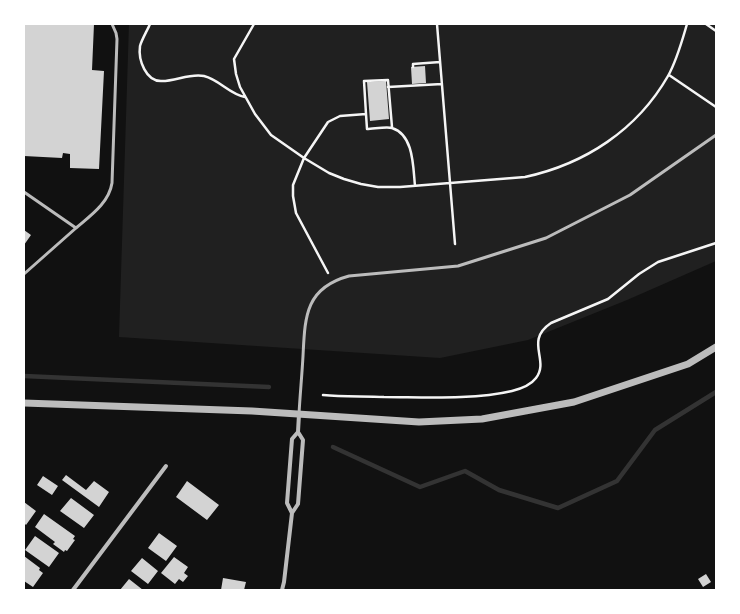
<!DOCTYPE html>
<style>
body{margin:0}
#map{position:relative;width:740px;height:614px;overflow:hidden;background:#111;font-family:Rubik,sans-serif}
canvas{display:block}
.frame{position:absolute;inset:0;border:25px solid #fff;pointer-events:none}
</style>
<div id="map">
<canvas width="740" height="614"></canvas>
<div class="frame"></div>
</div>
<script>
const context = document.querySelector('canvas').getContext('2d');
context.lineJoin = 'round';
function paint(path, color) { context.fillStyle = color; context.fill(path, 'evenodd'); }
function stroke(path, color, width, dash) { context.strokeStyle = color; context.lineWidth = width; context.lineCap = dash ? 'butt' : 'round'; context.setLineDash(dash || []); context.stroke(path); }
paint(new Path2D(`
 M129 24H716V261L627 300 528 340 440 358 119 337Z`), '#202020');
stroke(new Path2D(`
 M24 376 269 387
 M333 447 420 487 465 471 499 490 558 508 617 481 655 430 716 392`), '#333', 4.5);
paint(new Path2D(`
 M24 24H94L92 70 104 71 99 169 70 168V154L63 153 62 158 24 156Z
 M425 66 426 83 412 84 411 67Z
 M386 81 389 119 370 121 367 82Z
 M24 230 31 235 24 245Z
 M66 475 86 490 94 481 109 492 99 507 62 480Z
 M43 476 58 486 52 495 37 485Z
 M187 481 219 505 207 520 176 497Z
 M71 498 94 515 84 528 60 511Z
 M24 502 36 511 26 525 24 523Z
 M44 514 75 536 73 539 75 540 67 551 65 550 64 552 53 544 55 542 35 527Z
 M159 533 177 546 166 561 148 548Z
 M35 536 59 553 49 567 25 550Z
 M24 556 40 568 39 570 43 573 33 587 24 581Z
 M174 557 188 567 184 573 188 576 183 582 179 579 175 584 161 573Z
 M142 558 158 571 148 584 131 571Z
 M706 574 711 582 703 587 698 579Z
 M223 578 246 582 244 590H221Z
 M129 579 143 590H120Z`), '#d3d3d3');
stroke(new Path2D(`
 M150 24C147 31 142 39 140 46 138 60 146 82 162 81 176 81 190 73 204 76 220 80 229 94 245 97
 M254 24 234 59 236 74 240 87 255 114 271 135 304 158 329 173 344 179 361 184 378 187H400L525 177C585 164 637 130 668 76 677 60 682 41 687 24
 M437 24 455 244
 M706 24 716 31
 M413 67V64L440 62
 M669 75 716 107
 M388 87 442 84
 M366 114 364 81 388 80 392 127
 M328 273 296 213 293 196V185L304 158 328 122 340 116 366 114 367 129C373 129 387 126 392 128 414 135 413 167 415 186
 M323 395C343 397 364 396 384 397 422 397 474 400 512 391 520 389 530 386 536 378 550 360 524 341 551 323L608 299 639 274 658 262 716 243`), '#f5f5f5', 2.5);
stroke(new Path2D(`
 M24 192 76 228 24 274
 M76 228C90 216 109 203 112 183L117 39 116 33 112 24
 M299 414C300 395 302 375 303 356 305 317 305 288 349 276L458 266 546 238 630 195 716 135`), '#bcbcbc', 3);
stroke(new Path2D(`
 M292 513 287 503 292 439 298 432 299 414
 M73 590 166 466
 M282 590 284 582 292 513 298 504 303 440 298 432`), '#bcbcbc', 4);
stroke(new Path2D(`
 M24 403 252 411 419 422 482 419 574 402 688 364 716 347`), '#bcbcbc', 7);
</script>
